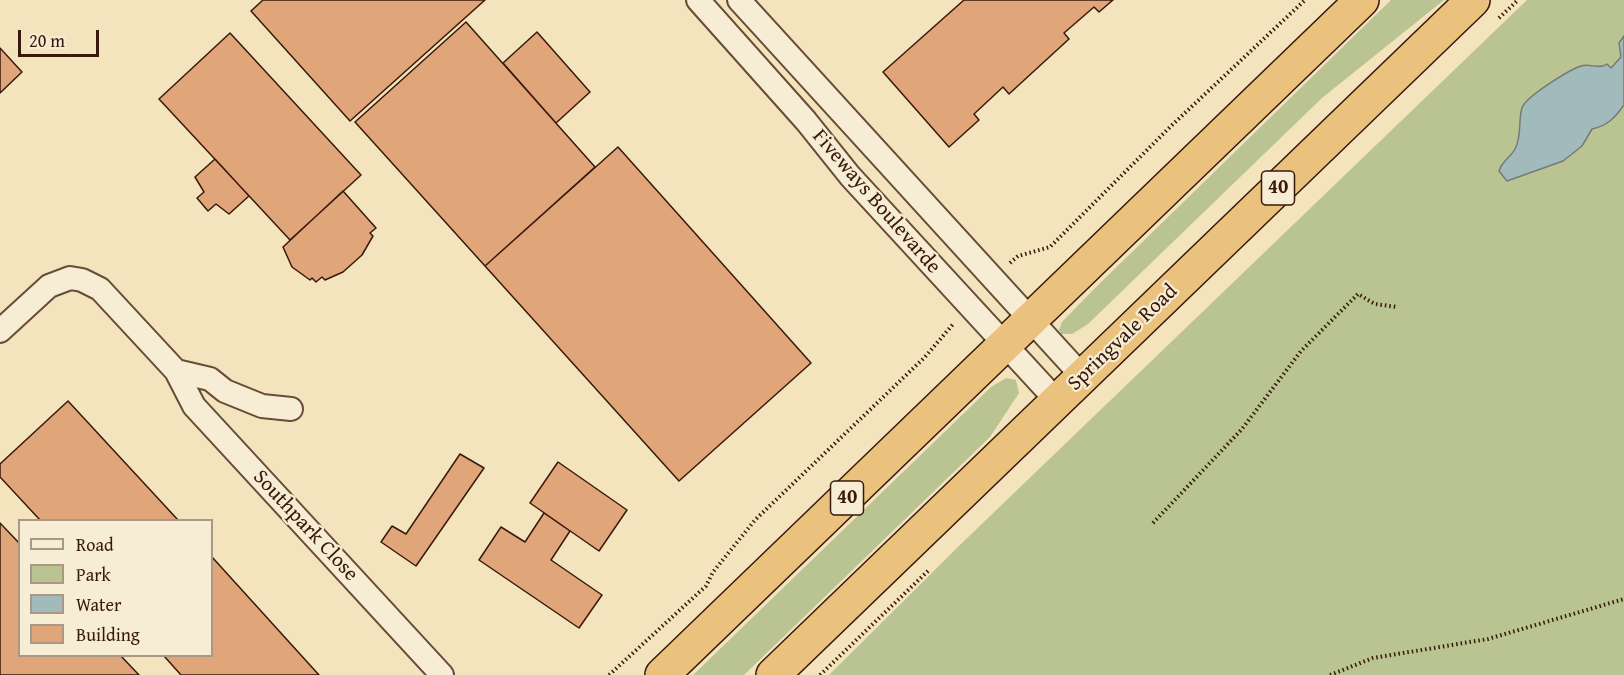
<!DOCTYPE html>
<style>
body{margin:0}
#map{position:relative;width:1624px;height:675px;overflow:hidden;background:#f3e4bd;font-family:"Gentium Book Plus",serif}
canvas{display:block}
.legend{position:absolute;left:18px;top:519px;width:195px;height:138px;box-sizing:border-box;background:#f7edd4;border:2px solid #ab9884;margin:0;padding:8px 10px;list-style:none;font-size:18px;color:#39190b}
.legend li{display:flex;align-items:center;gap:12px;height:30px}
.legend b{width:30px;border:2px solid #ab9884}
.scale{position:absolute;left:18px;top:30px;width:81px;height:27px;box-sizing:border-box;border:3px solid #39190b;border-top:0;padding-left:8px;font-size:18px;line-height:21px;white-space:nowrap;color:#39190b;-webkit-text-stroke:4px #f7edd4;paint-order:stroke}
</style>
<div id="map">
<canvas width="1624" height="675"></canvas>
<ul class="legend">
<li><b style="height:8px;background:#f7edd4"></b>Road</li>
<li><b style="height:16px;background:#bac492"></b>Park</li>
<li><b style="height:16px;background:#a1bbbc"></b>Water</li>
<li><b style="height:16px;background:#e0a578"></b>Building</li>
</ul>
<div class="scale">20 m</div>
</div>
<script>
const context = document.querySelector('canvas').getContext('2d');
context.lineJoin = 'round';
function paint(path, color) { context.fillStyle = color; context.fill(path, 'evenodd'); }
function stroke(path, color, width, dash) { context.strokeStyle = color; context.lineWidth = width; context.lineCap = dash ? 'butt' : 'round'; context.setLineDash(dash || []); context.stroke(path); }
function label(font, color, halo, rows, align = 'center') {
  context.font = font + ' "Gentium Book Plus",serif'; context.lineWidth = 4.5; context.setLineDash([]); context.textBaseline = 'middle'; context.strokeStyle = halo; context.fillStyle = color; for (const [text, x, y, turn = 0] of rows) {
    context.save(); context.translate(x, y); context.rotate((+turn || 0) * Math.PI / 180); context.textAlign = isNaN(turn) ? turn : align; if (halo) context.strokeText(text, 0, 0); context.fillText(text, 0, 0); context.restore();
  }
}
paint(new Path2D(`
 M1391 0H1444L1322 98 1088 324 1072 334H1061L1059 330 1062 322 1093 290Z
 M1527 0H1624V675H829L962 543Z
 M1006 378 1016 380 1019 393 990 437 744 675H693L991 387Z`), '#bac492');
const water = new Path2D(`
 M1624 36V105C1615 118 1607 126 1592 129L1582 146 1563 161 1507 181 1499 171C1502 161 1510 158 1515 149 1522 136 1518 121 1522 108 1525 97 1569 70 1581 66 1590 63 1599 70 1607 64L1611 68 1621 57 1619 43Z`);
paint(water, '#a1bbbc');
stroke(water, '#777a75', 1.5);
const building = new Path2D(`
 M263 0H485L350 121 251 11Z
 M964 0H1113L1099 12 1094 7 1064 33 1069 39 1009 94 1003 87 974 114 979 120 949 147 883 72Z
 M466 22 595 167 485 266 355 122Z
 M537 32 590 92 556 123 503 63Z
 M230 33 361 175 290 240 159 99Z
 M0 48 22 72 0 93Z
 M618 147 811 363 679 481 485 266Z
 M215 159 249 196 229 214 216 204 208 211 197 198 204 192 195 177Z
 M343 191 376 228 370 233 373 236 362 255 343 272 325 280 322 277 316 282 312 278 310 280 292 267 283 247Z
 M68 401 178 520H40L0 477V464Z
 M460 454 484 468 416 566 381 542 392 526 406 534Z
 M558 462 627 510 599 551 530 503Z
 M544 513 570 531 551 560 602 595 579 628 479 560 501 527 525 542Z
 M0 523 20 544V656H121L139 675H0Z
 M212 557 319 675H181L164 656H212Z`);
paint(building, '#e0a578');
stroke(building, '#39190b', 1.5);
const street = new Path2D(`
 M698 0 806 121 850 176 1057 401
 M739 0 1083 377
 M0 331 49 286 70 278 82 280 100 289 176 371 194 406 442 675
 M176 371 210 379 225 391 262 406 291 409`);
const highway = new Path2D(`
 M662 675 1362 0
 M773 675 1473 0`);
stroke(street, '#684c38', 26);
stroke(highway, '#39190b', 36);
stroke(new Path2D(`
 M1499 18 1518 0
 M1010 263 1018 256 1050 247 1170 127 1305 0
 M1153 523 1242 429 1301 351 1358 294 1375 304 1397 307
 M609 675 706 586 713 572 755 520 925 357 954 323
 M820 675 929 570
 M1330 675 1373 658 1488 639 1624 599`), '#39190b', 4, [1.5, 3]);
stroke(street, '#f7edd4', 22);
stroke(highway, '#eac27e', 33);
for (const [x, y, w] of [
 [1278,188,33],
 [847,498,33]
]) { const box = new Path2D(); box.roundRect(x - w / 2, y - 17, w, 34, 4.5); context.fillStyle = '#f7edd4'; context.fill(box); stroke(box, '#39190b', 1.5); }
label('bold 20px', '#39190b', null, [
 ["40",1278,188],
 ["40",847,498]
]);
label('21px', '#39190b', '#f7edd4', [
 ["Fiveways Boulevarde",876,202,49],
 ["Springvale Road",1123,338,-44],
 ["Southpark Close",305,526,47]
]);
</script>
